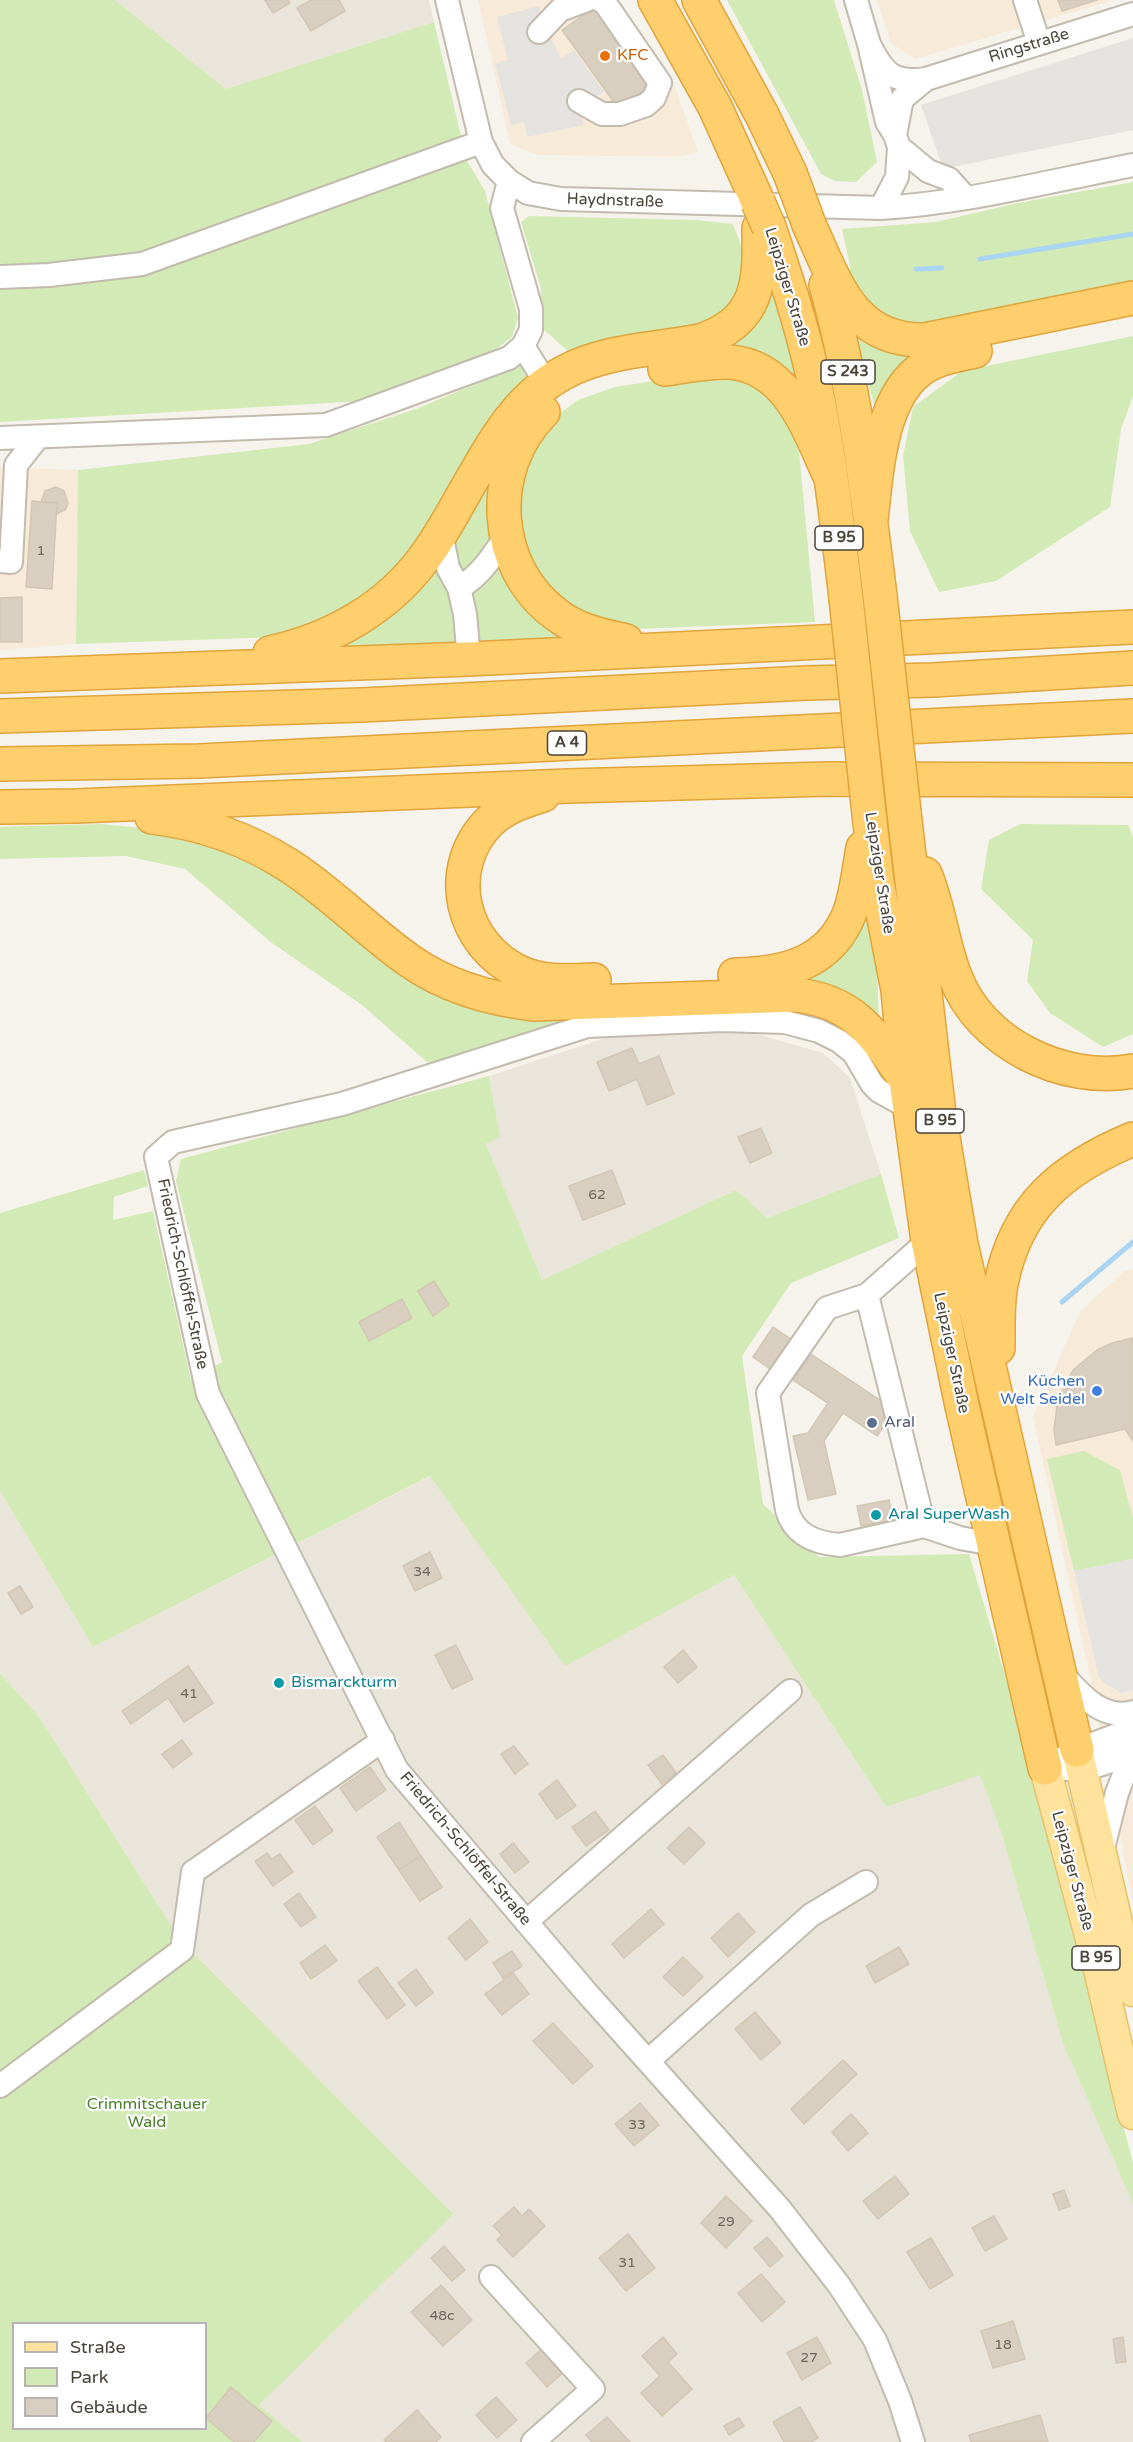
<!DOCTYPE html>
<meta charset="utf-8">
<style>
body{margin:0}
#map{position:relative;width:1133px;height:2442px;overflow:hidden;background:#f6f3ec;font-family:"Varela Round",sans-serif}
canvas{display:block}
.legend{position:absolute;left:12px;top:2322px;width:195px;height:108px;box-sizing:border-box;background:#fff;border:2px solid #b7b4b0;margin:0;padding:8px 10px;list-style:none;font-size:18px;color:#4b4439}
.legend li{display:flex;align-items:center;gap:12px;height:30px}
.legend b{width:30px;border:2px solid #b7b4b0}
</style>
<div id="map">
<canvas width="1133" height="2442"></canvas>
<ul class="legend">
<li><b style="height:8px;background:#ffe39c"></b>Straße</li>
<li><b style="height:16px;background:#d2eab5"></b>Park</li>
<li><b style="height:16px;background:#d8cfc1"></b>Gebäude</li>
</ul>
</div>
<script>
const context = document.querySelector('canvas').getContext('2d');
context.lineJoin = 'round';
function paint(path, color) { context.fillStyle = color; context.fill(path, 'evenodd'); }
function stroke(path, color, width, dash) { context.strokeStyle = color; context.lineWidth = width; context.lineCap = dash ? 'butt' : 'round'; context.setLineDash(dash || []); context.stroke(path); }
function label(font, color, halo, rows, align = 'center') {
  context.font = font + ' "Varela Round",sans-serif'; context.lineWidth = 4.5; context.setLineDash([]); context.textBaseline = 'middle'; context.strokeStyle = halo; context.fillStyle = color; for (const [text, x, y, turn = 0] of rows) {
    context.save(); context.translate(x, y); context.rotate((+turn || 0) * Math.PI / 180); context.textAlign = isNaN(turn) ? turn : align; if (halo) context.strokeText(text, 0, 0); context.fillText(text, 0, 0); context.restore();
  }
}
paint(new Path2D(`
 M115 0H429L434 22 226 89Z
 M739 1029 823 1053 850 1078 881 1174 767 1218 736 1190 542 1280 486 1144 500 1137 489 1076 615 1035Z
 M431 1476 565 1665 734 1575 886 1807 980 1774 1001 1832 1063 2043 1133 2204V2442H301L259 2405 180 1940 40 1718 0 1673V1491L93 1647Z`), '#eae5da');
paint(new Path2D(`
 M478 0H615L674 84 698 152 678 157 538 155 510 144Z
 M877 0H1114L915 59 891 43Z
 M0 467 78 470 76 644 0 650Z
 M1133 1269V1905L1089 1672 1033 1417 1080 1312 1123 1272Z`), '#f7ead8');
paint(new Path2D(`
 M0 0H115L226 89 434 22 467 161 485 191 518 318 512 337 495 350 363 401 0 422Z
 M727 0H834L862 90 877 162 856 182 835 181 821 174Z
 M1133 182V283L946 321 908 325 884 320 864 304 849 276 850 266 842 229 936 222 1018 203Z
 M529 216 696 220 733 224 746 259 741 287 729 308 709 324 570 353 541 327V288L521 222Z
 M771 282 799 385 730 352 722 341Z
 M850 325 920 348 877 413Z
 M1133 336V396L1121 429 1110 507 996 581 939 592 910 531 903 456 913 407 962 371Z
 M519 366 528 369 531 379 400 569 309 636 76 644 78 470 309 444 416 409Z
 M712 372 760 383 787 411 799 451 815 622 609 630 544 591 512 525 527 450 545 424 578 400 615 387Z
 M493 466 491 529 576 645 324 649Z
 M101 824 185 832 245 852 302 889 363 941 560 1017 561 1025 428 1063 362 1005 272 943 185 869 126 856 0 859V827Z
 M1020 824 1128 825 1133 837V1034L1103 1047 1050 1013 1027 981 1033 940 981 889 989 840Z
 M867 904 877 963 879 1025 782 980Z
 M489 1076 500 1137 486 1144 542 1280 736 1190 767 1218 881 1174 899 1238 791 1283 742 1356 763 1504 819 1557 969 1554 1022 1733 1133 2163V2204L1063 2043 1001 1832 980 1775 886 1807 734 1575 565 1666 430 1476 93 1647 0 1491V1213L144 1170 148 1186 114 1197 113 1220 153 1211 191 1380 222 1362 176 1181 181 1159Z
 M1084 1451 1120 1470 1133 1518V1559L1074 1571 1047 1459Z
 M0 1673 40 1718 180 1940 453 2214 259 2405 302 2442H0ZM14 2324H206V2428H14Z`), '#d2eab5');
paint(new Path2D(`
 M539 6 544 22 561 59 574 50 604 92 580 110 584 125 527 137 524 122 511 125 495 63 508 60 497 17Z
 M1133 38V130L943 169 921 105Z
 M1133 1559V1690L1122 1693 1106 1684 1099 1677 1074 1571Z`), '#e5e3e0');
stroke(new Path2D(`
 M980 259 1133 234
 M916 269 942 268
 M1062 1302 1133 1242`), '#a9d4f2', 5);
const building = new Path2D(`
 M265 0H288L290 3 273 13Z
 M311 0H339L345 11 311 31 297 8Z
 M1058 0H1097L1062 11Z
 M595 7 651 85 618 108 562 30Z
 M56 487 64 491 68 503 66 509 57 514V503L41 502 45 491Z
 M32 501 57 503 52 589 26 587Z
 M22 597V642H0V598Z
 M632 1048 639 1064 659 1056 674 1094 647 1105 637 1079 609 1091 597 1062Z
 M761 1128 772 1153 750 1163 738 1137Z
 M612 1170 625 1204 583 1220 569 1186Z
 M434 1281 449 1305 433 1316 418 1291Z
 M402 1299 412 1318 369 1341 359 1322Z
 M773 1327 797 1343 777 1374 753 1357Z
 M1133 1338V1441L1125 1429 1056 1445 1054 1429 1058 1398 1073 1370 1097 1350 1112 1343Z
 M811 1354 895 1410 877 1436 843 1413 824 1441 836 1494 808 1500 793 1436 808 1433 828 1403 793 1380Z
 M889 1500 893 1520 861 1526 857 1506Z
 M430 1552 442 1578 415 1591 403 1566Z
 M20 1586 33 1607 21 1614 8 1593Z
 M456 1645 473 1679 452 1689 435 1655Z
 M683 1650 697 1667 678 1683 664 1667Z
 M188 1666 213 1703 184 1722 168 1698 131 1724 122 1711Z
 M182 1740 192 1754 173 1768 162 1754Z
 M514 1746 528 1764 515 1774 501 1754Z
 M663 1755 676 1773 662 1784 648 1765Z
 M370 1767 386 1790 356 1811 340 1788Z
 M557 1780 576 1806 557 1819 539 1794Z
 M315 1806 333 1831 313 1845 295 1820Z
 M595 1811 609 1830 586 1846 572 1827Z
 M399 1822 421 1856 399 1870 377 1837Z
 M689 1827 705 1843 684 1864 667 1848Z
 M513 1843 529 1862 515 1873 500 1854Z
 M267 1853 272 1859 280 1854 293 1872 273 1886 255 1861Z
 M421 1856 442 1887 420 1901 399 1870Z
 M299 1893 316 1917 301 1927 284 1904Z
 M651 1909 664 1924 624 1958 612 1944Z
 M738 1913 755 1932 728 1957 711 1938Z
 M470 1919 488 1942 466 1960 448 1938Z
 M325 1945 337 1961 311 1979 300 1963Z
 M899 1947 909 1964 875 1983 866 1966Z
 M512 1951 522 1966 503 1978 493 1963Z
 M683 1957 703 1977 683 1996 663 1977Z
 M377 1967 405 2005 387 2019 358 1981Z
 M416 1969 433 1993 416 2006 398 1983Z
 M513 1973 529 1994 502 2015 485 1994Z
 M755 2012 781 2043 761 2060 735 2029Z
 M553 2023 593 2066 573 2084 533 2041Z
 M843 2060 857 2074 804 2124 791 2109Z
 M640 2103 659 2125 634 2146 615 2124Z
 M851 2114 868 2133 848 2151 832 2132Z
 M895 2176 909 2194 878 2219 863 2201Z
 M1064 2190 1070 2206 1059 2210 1053 2194Z
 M726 2196 752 2221 726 2248 701 2223Z
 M514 2207 522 2216 529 2209 545 2226 513 2257 497 2240 502 2235 493 2226Z
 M994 2216 1007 2239 985 2251 972 2228Z
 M628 2234 655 2268 626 2291 599 2258Z
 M767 2237 783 2256 770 2267 754 2248Z
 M931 2238 953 2275 930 2289 907 2252Z
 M444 2246 465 2270 452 2281 431 2258Z
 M761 2274 785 2302 762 2322 738 2293Z
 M441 2285 472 2320 443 2346 411 2312Z
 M1013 2321 1025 2359 993 2368 981 2331Z
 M663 2337 677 2354 668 2362 692 2389 662 2416 641 2393 660 2376 642 2356Z
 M817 2337 831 2363 802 2380 787 2353Z
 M1123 2337 1126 2362 1116 2363 1113 2339Z
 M546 2345 568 2368 547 2387 526 2363Z
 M231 2387 272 2421 254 2442H234L206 2418Z
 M496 2397 517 2420 497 2438 476 2415Z
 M800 2407 818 2438 811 2442H784L773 2422Z
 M417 2410 441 2437 436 2442H386L384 2440Z
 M1040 2415 1048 2442H971L969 2435Z
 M607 2417 630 2442H592L586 2435Z
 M739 2418 744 2426 729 2435 724 2426Z`);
paint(building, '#d8cfc1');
stroke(building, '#d3c7b4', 1.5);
const minor = new Path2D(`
 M447 0 481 142 493 165 509 181 528 193 561 199 881 208C966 203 1050 181 1133 165
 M856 0 869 44 887 122 895 135 899 147 897 177 881 208
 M1025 0 1039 43
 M539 32 560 10 587 0
 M869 44C883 72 892 84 926 79L1133 14
 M579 101 602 114H620L646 105 654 98 660 83 605 3 600 0
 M895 135 902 99 926 79
 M899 147 928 171 949 179 966 198
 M0 277 49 275 142 264 481 142
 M523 346 546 383
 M0 438 326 425 509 358 523 346 531 330V309L502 208 509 181
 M441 533 448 568 459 588
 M0 561 11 562 16 465 38 437
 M469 659 465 614 459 588C481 575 492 557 506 536
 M910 1108 879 1091 872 1084 854 1053 839 1041 819 1031 785 1022 722 1020 587 1026 342 1104 173 1142 156 1157 208 1394 397 1770 586 1992 780 2209 839 2285 875 2340 900 2401 913 2442
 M928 1241 867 1295 924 1526 960 1538 993 1544
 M867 1295 827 1308 768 1393 787 1510C794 1535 815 1543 840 1545L924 1526
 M1060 1672C1080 1693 1101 1721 1133 1712
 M1045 1768 1077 1750 1133 1729
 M1067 1769C1091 1771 1112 1761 1133 1750
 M1102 1852 1117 1793 1133 1751
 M526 1922 790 1691
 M648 2061 811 1915 866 1882
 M0 2086 182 1950 193 1872 383 1740
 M491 2277 593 2389 533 2442`);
const major = new Path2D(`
 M1077 1750 1133 1991
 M1045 1768 1098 1965 1133 2114`);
const highway = new Path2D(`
 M655 0 715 107 758 202
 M699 0 762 115 790 173
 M769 227C785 275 801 323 812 372 829 446 837 523 846 598
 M810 227C836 282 852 342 925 340L1133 298
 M826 285C855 387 867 491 880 596
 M665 369C686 366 709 361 730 362 790 367 809 432 831 478
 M543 412C486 469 492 568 557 615 578 631 601 635 626 641
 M871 519C877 470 880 384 934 362 947 356 962 354 975 351
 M270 653C331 640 388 608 425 557 445 530 460 499 477 471 499 432 523 395 563 373 605 350 654 350 700 341 760 321 760 282 759 228
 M0 676 469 659 1133 627
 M0 716 362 705 806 683 933 680 1133 668
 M0 764 199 761 1133 716
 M543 795C524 801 505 807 490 821 442 869 461 946 521 973 544 983 569 981 594 980
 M0 807 76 806 568 786 828 779 1133 780
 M904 812 939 1114 961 1244 1077 1750
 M869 814 877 882 898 990 906 1080 928 1241 962 1406 1045 1768
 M152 817C201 823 246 838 288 865 332 893 368 932 410 961 447 987 490 999 534 1004L797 995C856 1002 874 1035 906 1080
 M925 874C939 907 942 943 955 976 980 1044 1064 1084 1133 1071
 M735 975C784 974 830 964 850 912 857 892 859 869 863 848
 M998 1348C998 1327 997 1305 1001 1284 1016 1206 1063 1168 1133 1139`);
stroke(minor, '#c2bbae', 26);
stroke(major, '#e6c16a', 33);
stroke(highway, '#e0a43c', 36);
stroke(minor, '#fff', 22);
stroke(major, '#ffe39c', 30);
stroke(highway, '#ffcf6e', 33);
const highwayBridge = new Path2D(`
 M790 173 810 227
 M758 202 769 227
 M880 596 904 812
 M846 598 869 814`);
stroke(highwayBridge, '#e0a43c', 36, []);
stroke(highwayBridge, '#ffcf6e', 33);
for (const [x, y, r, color] of [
 [605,56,6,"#e8710a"],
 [1097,1391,6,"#3f7fe0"],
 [872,1423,6,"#5c6f8a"],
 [876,1515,6,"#0f9aa8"],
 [279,1683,6,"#0f9aa8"]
]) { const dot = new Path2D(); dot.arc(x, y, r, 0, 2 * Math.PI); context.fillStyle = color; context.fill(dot); stroke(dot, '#fff', 2); }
label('14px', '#6e675b', null, [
 ["1",41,551],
 ["62",597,1195],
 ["34",422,1572],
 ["41",189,1694],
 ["33",637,2125],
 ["29",726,2222],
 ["31",627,2263],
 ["48c",442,2316],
 ["18",1003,2345],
 ["27",809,2358]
]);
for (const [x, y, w] of [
 [848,372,54],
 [839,538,48],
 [567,743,39],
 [940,1121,48],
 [1096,1958,48]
]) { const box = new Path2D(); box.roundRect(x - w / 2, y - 12, w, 24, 4.5); context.fillStyle = '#fff'; context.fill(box); stroke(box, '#4b4439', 1.5); }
label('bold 15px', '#4b4439', null, [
 ["S 243",848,372],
 ["B 95",839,538],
 ["A 4",567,743],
 ["B 95",940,1121],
 ["B 95",1096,1958]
]);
label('16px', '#4b4439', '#fff', [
 ["Ringstraße",1029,46,-17],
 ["Haydnstraße",615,201,2],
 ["Leipziger Straße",787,287,73],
 ["Leipziger Straße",879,873,81],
 ["Friedrich-Schlöffel-Straße",182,1274,78],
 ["Leipziger Straße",951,1353,78],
 ["Friedrich-Schlöffel-Straße",465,1849,50],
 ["Leipziger Straße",1072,1871,75]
]);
label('16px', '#c56008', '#fff', [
 ["KFC",617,56]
], 'left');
label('16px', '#366cbe', '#fff', [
 ["Küchen",1085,1382],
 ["Welt Seidel",1085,1400]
], 'right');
label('16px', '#4e5e75', '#fff', [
 ["Aral",884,1423]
], 'left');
label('16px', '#0d838f', '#fff', [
 ["Aral SuperWash",888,1515],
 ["Bismarckturm",291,1683]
], 'left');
label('16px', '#4a7f2a', '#fff', [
 ["Crimmitschauer",147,2105],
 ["Wald",147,2123]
]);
</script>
